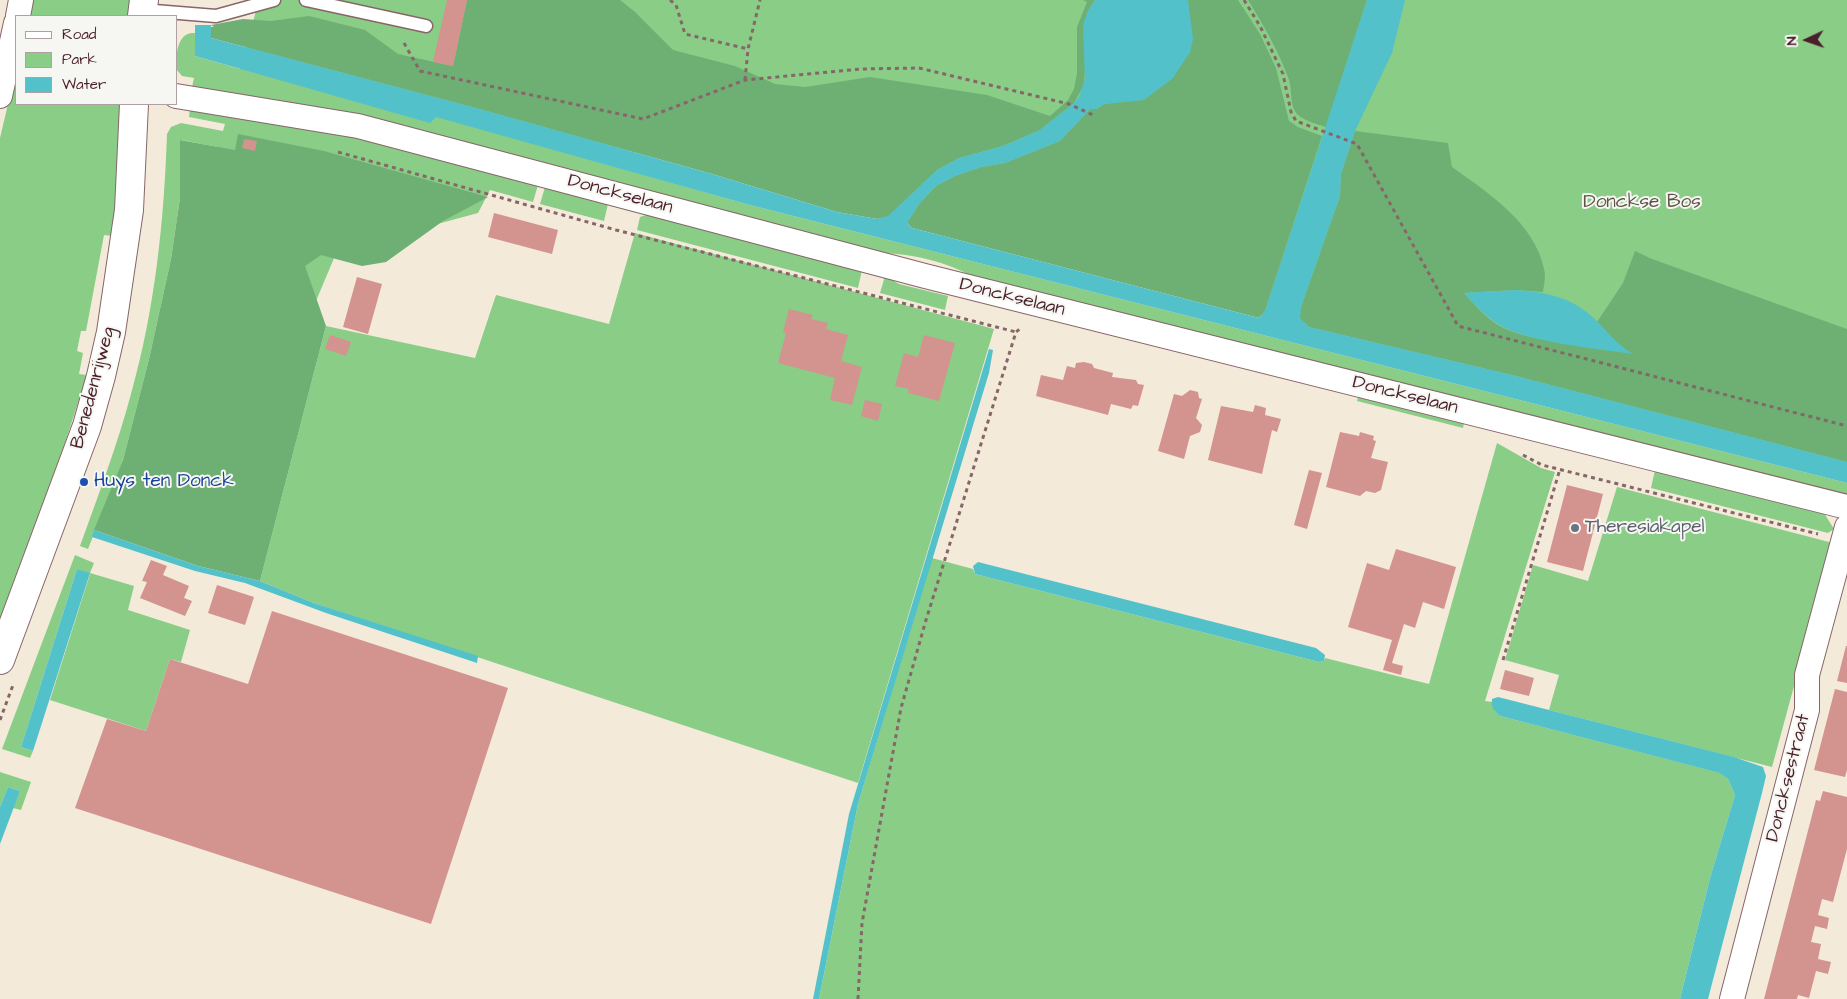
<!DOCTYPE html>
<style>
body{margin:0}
#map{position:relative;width:1847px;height:999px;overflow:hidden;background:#f4eada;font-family:"Architects Daughter",sans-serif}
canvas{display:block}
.legend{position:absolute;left:15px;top:15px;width:162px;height:90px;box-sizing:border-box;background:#f6f6f2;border:1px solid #b1a0a2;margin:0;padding:6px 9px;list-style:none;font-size:15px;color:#4a1f2b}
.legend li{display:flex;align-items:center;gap:10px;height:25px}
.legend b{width:25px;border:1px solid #b1a0a2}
.north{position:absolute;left:1782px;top:15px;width:50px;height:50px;-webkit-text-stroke:4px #f6f6f2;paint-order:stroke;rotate:267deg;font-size:14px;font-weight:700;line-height:20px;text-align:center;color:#4a1f2b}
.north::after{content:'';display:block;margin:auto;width:18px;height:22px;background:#4a1f2b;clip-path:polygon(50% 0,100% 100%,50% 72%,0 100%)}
</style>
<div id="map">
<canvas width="1847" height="999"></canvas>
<ul class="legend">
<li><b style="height:6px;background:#fff"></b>Road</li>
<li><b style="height:14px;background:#89cd87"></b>Park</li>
<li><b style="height:14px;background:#53c1ca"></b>Water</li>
</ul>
<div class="north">N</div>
</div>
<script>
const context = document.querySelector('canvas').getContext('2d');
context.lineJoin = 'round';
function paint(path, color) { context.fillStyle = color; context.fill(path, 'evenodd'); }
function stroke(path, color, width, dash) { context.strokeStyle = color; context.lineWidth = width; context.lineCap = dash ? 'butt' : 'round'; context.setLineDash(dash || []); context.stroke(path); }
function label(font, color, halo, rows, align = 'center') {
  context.font = font + ' "Architects Daughter",sans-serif'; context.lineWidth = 4; context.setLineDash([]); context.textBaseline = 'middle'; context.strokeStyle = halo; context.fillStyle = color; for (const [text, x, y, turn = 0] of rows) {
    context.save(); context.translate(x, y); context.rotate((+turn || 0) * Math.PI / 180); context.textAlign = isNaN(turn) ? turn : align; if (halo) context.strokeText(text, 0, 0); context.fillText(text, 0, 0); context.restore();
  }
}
paint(new Path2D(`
 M33 0H131L129 16H29Z
 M259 0H1847V467L522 123 514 138 746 204 1847 483V496L974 277C946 262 914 254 882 253L538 185 533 202 490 190 478 213 337 251 210 553 218 147 181 140 180 198 171 259 149 359 123 460 88 549 80 546C98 496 117 446 131 394 155 309 164 222 167 134L171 127 181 123 223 131 225 124 189 117 190 108 233 94 192 87 194 78 182 76 176 69C176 55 177 31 195 33V56L240 69Z
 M16 70V104H122L119 171 112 236 104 235 86 331H81L77 351 83 353 79 374 87 375 49 492 0 619V138Z
 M545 187 608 204 604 221 540 204Z
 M649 214 862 270 858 288 637 230 640 217Z
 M635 233 994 329 858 783 314 603 260 581 326 326 475 358 496 295 609 324Z
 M885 276 899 284 948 296 945 310 880 293Z
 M1358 397 1464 423 1463 428 1357 401Z
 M1497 443 1541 468 1555 472 1485 701 1492 702 1495 711 1500 716 1721 773 1728 779 1735 795 1710 878 1680 999H819L858 804 932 558 973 569 975 574 1319 662 1324 661 1325 658 1429 684Z
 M1655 470 1824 513 1834 529 1828 533 1651 488Z
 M1617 487 1833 543 1772 767 1549 710 1559 675 1505 660 1533 565 1588 581Z
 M75 555 94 563 90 573 134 586 128 610 190 630 181 662 170 659 146 731 50 700 90 574 77 569 21 747 33 751 30 758 2 749Z
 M0 772 31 782 21 810 13 808 20 791 8 787 0 807Z`), '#89cd87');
paint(new Path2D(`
 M467 0H620L635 12 673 50 735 66 775 84 805 87 870 77 987 95 1050 116 1068 100 1074 89 1077 73V27L1087 2 1083 0H1095L1088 11 1084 85 1074 103 1040 130 1003 146 959 158 937 170 888 217 877 219 837 212 712 174 476 108 211 38V27H214L211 25 243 19 271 21 309 16 365 30 398 54 453 66Z
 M1188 0H1238L1260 34 1276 68 1289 121 1298 127 1322 136 1265 311 1259 318 912 228 907 223 919 204 936 186 955 176 981 167 1005 163 1060 141 1090 109H1097L1104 104 1119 102 1183 61 1190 52Z
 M1248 0H1367L1326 127C1317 124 1300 120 1295 111 1290 103 1292 90 1289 80 1279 52 1264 26 1248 0Z
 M1355 131 1448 143 1452 167C1487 192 1535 223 1544 269 1546 276 1544 285 1543 292L1516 290 1464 293C1474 304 1485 317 1498 325 1526 342 1597 347 1631 353L1622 349 1597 322 1623 283 1635 251 1652 259 1847 329V462L1512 375 1309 327 1299 318 1301 307 1340 196 1341 174Z
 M238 134 324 151 488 197 443 221 386 262 362 266 321 255 305 266 326 326 260 581 198 566 94 530 123 460 149 359 171 259 180 198V140L235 150Z`), '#6eb074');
paint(new Path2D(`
 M1095 0H1188L1193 39 1190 52 1173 78 1144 100 1104 104 1097 109H1090L1060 141 1005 163 981 167 955 176 936 186 919 204 907 223 912 228 1259 318 1265 311 1367 0H1405L1392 53 1355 131 1341 174 1340 196 1301 307 1300 318 1309 327 1512 375 1847 462V483L746 204 436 117 430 123 195 56V25H211V38L476 108 712 174 837 212 877 219 888 216 937 170 959 158 1003 146 1040 130 1074 103 1079 97 1085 79 1083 25 1088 11Z
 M1516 290C1542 292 1568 296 1589 314 1605 327 1615 344 1633 354 1599 349 1525 342 1498 324 1485 316 1474 304 1464 293Z
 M989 349 993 350 989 373 858 804 819 999H813L849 814Z
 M94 530 198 566 260 581 314 603 478 656 477 663 326 613 245 583 195 571 92 537Z
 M978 562 1316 648 1325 655 1324 661 1319 662 975 574 973 566Z
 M77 569 90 573 33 751 21 747Z
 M1498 697 1734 757 1763 767 1766 776 1762 793 1708 999H1680L1710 878 1735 795 1728 779 1720 773 1500 716C1494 711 1491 707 1492 699Z
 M8 787 20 791 0 844V807Z`), '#53c1ca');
paint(new Path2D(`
 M447 0H467L453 66 433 62Z
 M244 139 257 141 255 151 242 148Z
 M494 213 558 230 552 254 488 237Z
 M357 277 382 284 368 334 343 327Z
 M789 309 813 315 811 319 828 323 826 329 848 335 841 361 862 367 852 405 830 400 835 378 778 363 786 333 783 332Z
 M330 335 351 342 346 356 325 349Z
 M924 335 955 343 939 401 908 393 909 389 895 386 904 353 918 357Z
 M1084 362 1092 364 1094 368 1113 373 1112 377 1136 380 1138 384 1144 385 1138 406 1133 405 1131 409 1111 404 1108 415 1036 396 1041 375 1063 380 1067 366 1075 368 1076 363Z
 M1190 390 1198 392 1199 398 1202 399 1196 418 1202 425 1200 432 1190 436 1184 459 1158 451 1174 394 1182 396Z
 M865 400 882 404 878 421 861 416Z
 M1255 405 1266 408 1265 415 1281 419 1277 432 1272 430 1262 474 1208 460 1221 406 1253 412Z
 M1340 432 1359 436 1360 432 1374 436 1373 440 1376 441 1371 458 1388 462 1381 490 1375 493 1366 491 1360 496 1326 487Z
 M1309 470 1322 473 1307 529 1294 525Z
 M1567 485 1603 494 1583 571 1547 562Z
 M1396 549 1456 567 1444 609 1423 602 1415 628 1404 624 1392 663 1403 666 1401 675 1383 670 1392 640 1348 627 1367 563 1389 570Z
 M151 560 167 566 163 575 189 586 184 598 192 601 185 616 140 598 147 582 142 581Z
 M217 585 254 597 245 625 208 613Z
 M272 611 508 688 431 924 75 808 107 719 146 731 170 659 248 684Z
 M1846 646H1847V683L1837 681Z
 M1505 670 1534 678 1529 696 1500 689Z
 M1835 689 1847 692V770L1845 777 1814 770Z
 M1823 791 1847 797V849L1833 902 1822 899 1818 915 1829 918 1827 929 1815 926 1811 942 1821 944 1818 959 1831 962 1828 974 1816 971 1809 998 1798 995 1797 999H1764L1816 800 1820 801Z`), '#d3938e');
const lane = new Path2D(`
 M306 0 426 26
 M142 10 216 16 274 0`);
const street = new Path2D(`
 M18 16 21 0
 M0 96 16 23
 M176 96 358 126 925 276 1847 507
 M1732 999 1807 710V675L1847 527`);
const secondary = new Path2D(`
 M142 16 144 0
 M0 660 87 426 101 376 111 332 129 210 134 104`);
stroke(lane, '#866668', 15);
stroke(street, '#866668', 26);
stroke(secondary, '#866668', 30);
stroke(new Path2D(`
 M670 0 676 5 685 34 748 49
 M1244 0 1260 26 1283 74 1291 112 1296 121 1357 144 1458 326 1847 426
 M404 43 420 71 643 119 745 80 861 69 919 68 1069 104 1093 115
 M745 80 748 49 760 0
 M338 152 616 230 1016 332
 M1523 455 1542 465 1818 534
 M1503 660 1560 469
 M0 720 13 685
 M858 999 862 923 901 708 926 620 1016 332 1021 328`), '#866668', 3, [4, 4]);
stroke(lane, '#fff', 12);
stroke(street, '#fff', 24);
stroke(secondary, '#fff', 28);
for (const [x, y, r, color] of [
 [84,482,5,"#1a4fb4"],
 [1575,528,5,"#6b7280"]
]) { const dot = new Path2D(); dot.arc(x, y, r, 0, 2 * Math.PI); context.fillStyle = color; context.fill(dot); stroke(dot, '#f6f6f2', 2); }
label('19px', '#4a1f2b', '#f6f6f2', [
 ["Donckselaan",620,195,15],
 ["Donckselaan",1012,298,14],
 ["Benedenrijweg",94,388,-75],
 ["Donckselaan",1405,396,14],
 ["Doncksestraat",1789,778,-76]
]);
label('19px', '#5d5347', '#f6f6f2', [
 ["Donckse Bos",1642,203]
]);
label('19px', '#164399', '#f6f6f2', [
 ["Huys ten Donck",94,482]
], 'left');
label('19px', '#5b616d', '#f6f6f2', [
 ["Theresiakapel",1585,528]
], 'left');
</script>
